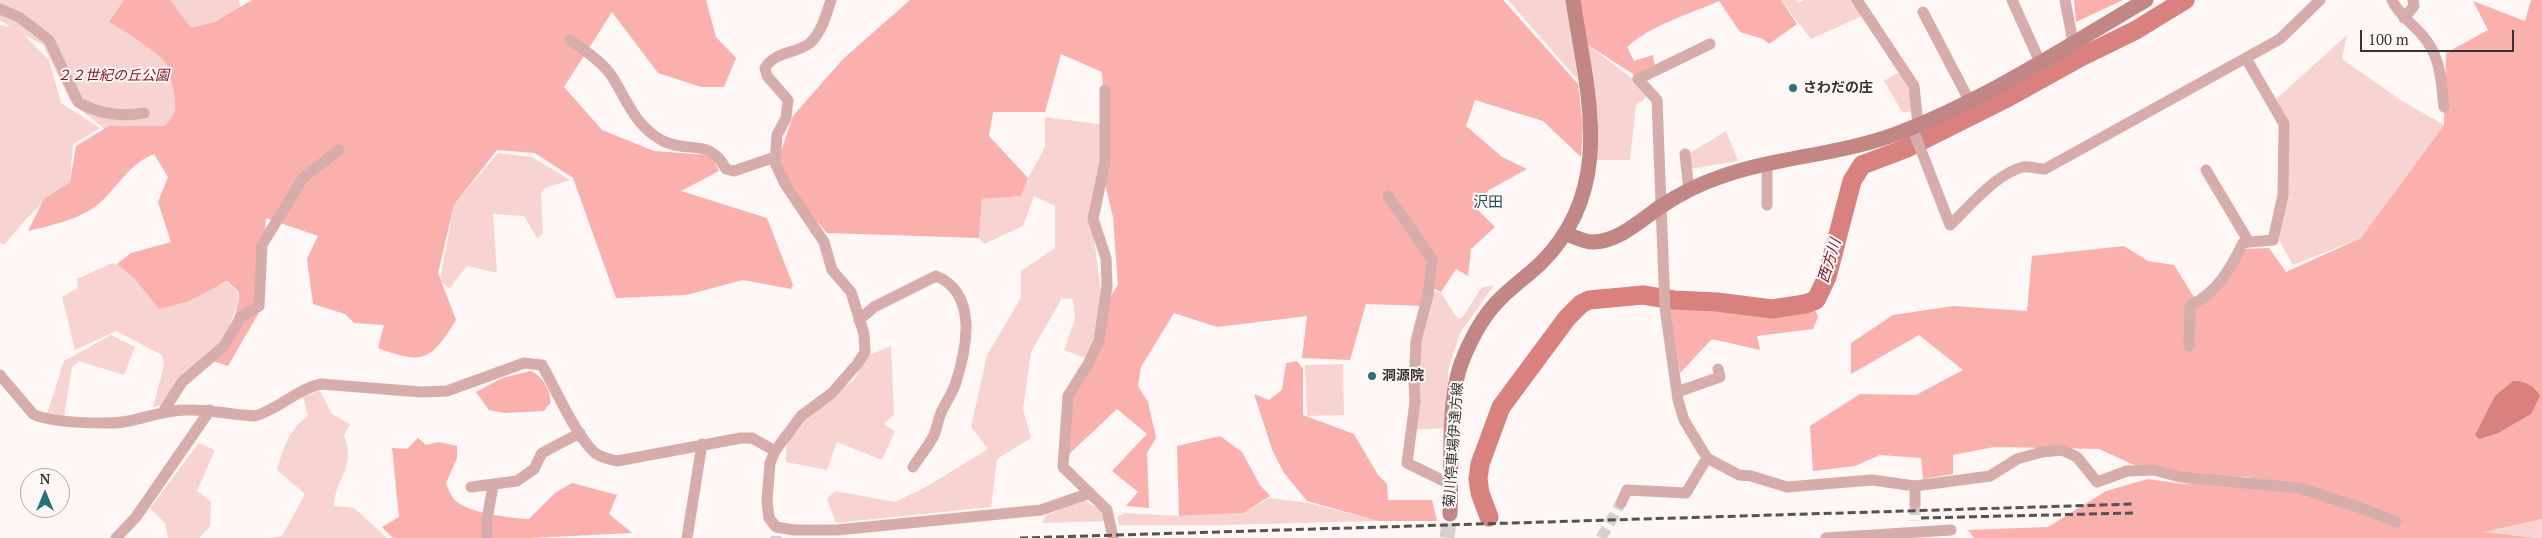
<!DOCTYPE html>
<meta charset="utf-8">
<style>
body{margin:0}
#map{position:relative;width:2542px;height:538px;overflow:hidden;background:#fef7f6;font-family:"PT Serif",serif}
canvas{display:block}
.north{position:absolute;left:20px;top:468px;width:50px;height:50px;box-sizing:border-box;background:#fef7f6;border:1px solid #aea9a8;border-radius:50%;rotate:0deg;font-size:14px;font-weight:700;line-height:20px;text-align:center;color:#373434}
.north::after{content:'';display:block;margin:auto;width:18px;height:22px;background:#287277;clip-path:polygon(50% 0,100% 100%,50% 72%,0 100%)}
.scale{position:absolute;left:2360px;top:30px;width:154px;height:22px;box-sizing:border-box;border:2px solid #373434;border-top:0;padding-left:6px;font-size:15px;line-height:18px;white-space:nowrap;color:#373434;-webkit-text-stroke:4px #fef7f6;paint-order:stroke}
</style>
<div id="map">
<canvas width="2542" height="538"></canvas>
<div class="north">N</div>
<div class="scale">100 m</div>
</div>
<script>
const context = document.querySelector('canvas').getContext('2d');
context.lineJoin = 'round';
function paint(path, color) { context.fillStyle = color; context.fill(path, 'evenodd'); }
function stroke(path, color, width, dash) { context.strokeStyle = color; context.lineWidth = width; context.lineCap = dash ? 'butt' : 'round'; context.setLineDash(dash || []); context.stroke(path); }
function label(font, color, halo, rows, align = 'center') {
  context.font = font + ' "PT Serif","Noto Sans JP",serif'; context.lineWidth = 4; context.setLineDash([]); context.textBaseline = 'middle'; context.strokeStyle = halo; context.fillStyle = color; for (const [text, x, y, turn = 0] of rows) {
    context.save(); context.translate(x, y); context.rotate((+turn || 0) * Math.PI / 180); context.textAlign = isNaN(turn) ? turn : align; if (halo) context.strokeText(text, 0, 0); context.fillText(text, 0, 0); context.restore();
  }
}
paint(new Path2D(`
 M0 0H127L196 89 175 139 125 145 71 102 43 45 23 34 49 60 61 103 100 128 73 144 70 182C44 199 24 220 5 244L0 243V25L11 27 0 20Z
 M168 0H239L241 14 193 40Z
 M1508 0H1567L1578 80Z
 M1781 0H1796L1798 3 1804 0H1852L1862 16 1811 39Z
 M2347 35 2342 59 2399 99 2444 125 2361 238 2293 265 2279 240 2286 199 2289 124 2275 100Z
 M1588 45 1634 80 1648 96 1636 105 1630 160H1597L1598 118Z
 M1899 72 1912 95 1913 112H1902L1884 81Z
 M1045 117 1105 125 1103 176 1091 214 1102 302 1096 342 1088 359 1064 350 1075 319 1073 299 1062 298 1031 352 1023 409 1031 438 997 459 991 507 836 523 827 499 835 491 895 502 926 487 988 449 971 427 987 355 1021 298V271L1055 248V206L1034 196 1023 226 984 244 979 238 982 199 1021 196 1028 178 1045 147Z
 M1726 131 1738 161 1689 169 1687 155Z
 M498 153 532 157 570 180 545 188 541 194 543 234 537 238 524 216 493 214 497 273 467 266 449 289 440 280 454 205Z
 M112 263C131 266 148 294 159 309L227 282 237 291 238 301 223 345 164 405 153 407 164 365 162 355 116 331 75 350 62 297 78 288 77 279Z
 M1494 285 1460 333 1448 370 1447 428 1410 430 1417 339 1430 290 1441 293 1458 319 1463 317 1481 288Z
 M111 335 135 347 124 375 79 361 72 367 64 416 47 414 64 361Z
 M891 346 894 414 884 424 895 431 882 460 837 442 827 470 786 462C785 452 788 446 787 436L809 412 854 380 867 356Z
 M1343 364 1344 415 1307 416 1305 365Z
 M320 391 332 414 350 424 344 435C357 468 334 480 334 506L354 508 387 538H269L282 536 305 494 277 470C283 449 289 429 308 416L303 396Z
 M199 443 215 450 197 491 211 502 210 526 199 538H168L165 523 150 508Z
 M1270 498 1308 503 1378 521 1221 525H1119L1117 517 1125 513 1179 516 1242 513Z
 M1084 500 1100 510 1105 521 1042 523 1046 515Z
 M2542 519V538H2511L2481 532Z`), '#f7d3d1');
paint(new Path2D(`
 M124 0H170L191 28 215 22 252 0H706L716 37 736 58 724 87H701L658 73 612 12 564 87 602 130 654 151 708 155 714 160 719 171 681 191 767 218 793 285 791 289 743 280 686 295 616 298 573 178 535 153 497 150 454 205 438 273 456 320C430 361 424 365 378 348L384 325 354 323 345 314 313 304 307 259 318 236 266 218 258 314 228 366 210 360 229 338 239 299 238 291 227 281 189 301 159 309 136 280 117 264 131 253 171 242 158 202 168 177 154 154C125 165 115 195 90 210 72 221 49 226 28 231L44 199 70 182 76 146 109 126H165C169 121 174 116 175 110 177 102 170 71 166 63 162 55 119 27 109 22Z
 M910 0H1503L1578 84 1583 127 1581 157 1543 121 1475 100 1466 126 1502 157 1527 169 1489 190 1475 207 1495 227 1471 249 1468 276 1456 269 1441 292 1430 287 1424 306 1366 304 1350 360 1302 358 1307 316 1217 327 1174 313 1141 367 1138 386 1148 402 1156 438 1147 453 1149 508 1126 506 1138 492 1112 471 1147 434 1117 409 1067 456 1071 395 1092 366 1107 302 1118 285 1113 217 1103 176 1105 116 1102 72 1061 54 1045 112H993L989 136 1028 178 1021 196 982 199 979 238 827 233 800 202 778 160 793 116 843 59Z
 M1578 0H1781L1797 24 1769 44 1763 39 1740 32 1719 1C1690 14 1651 25 1627 47L1634 61 1653 55 1655 67 1636 76 1588 45Z
 M2074 0H2123L2076 22Z
 M2531 0H2542V519L2483 532 2534 538H1974L1968 530 2048 527 2106 491 2148 479 2183 484 2254 477 2193 476 2145 470 2099 449 1994 447 1953 455V474L1923 479 1921 458 1880 455 1855 466 1813 471 1810 426 1860 394 1916 395 1963 370 1919 335 1851 374V343L1893 315 1953 306 2027 311 2032 256 2124 246 2148 261 2174 265 2194 297 2212 293 2245 249 2269 248 2286 272 2361 238 2444 125 2446 53 2488 30 2473 1 2525 21Z
 M1710 305 1772 312 1814 307 1818 317 1813 329 1757 336 1760 350 1712 339 1680 373 1670 306Z
 M1297 361 1303 369V415L1354 434 1378 475 1387 484 1388 500H1432L1437 521H1378L1307 501 1284 473 1273 452 1254 394 1269 400 1282 390 1286 363Z
 M531 371C543 377 549 388 551 402L544 411 504 413 489 410 476 392 502 378Z
 M1220 436 1242 452 1260 485 1270 496 1243 513 1179 516 1177 446Z
 M418 438 426 445 439 442 457 446V458L446 483C448 488 450 494 453 498 464 513 511 518 529 519L555 493 572 483 617 495 609 514 632 533 531 538H393L382 527 399 517 392 448 407 449Z`), '#fab1ae');
paint(new Path2D(`
 M2513 381C2525 380 2535 387 2540 396L2531 414 2498 433 2479 439 2475 435 2495 396Z`), '#d8817f');
stroke(new Path2D(`
 M1489 517 1480 493 1478 479 1480 464 1501 407 1567 318 1581 304 1589 300 1643 295 1674 300 1717 302 1772 309 1805 304 1816 300 1827 277 1852 181 1862 165 1907 148 2007 98 2081 57 2136 30 2185 0`), '#d8817f', 19);
stroke(new Path2D(`
 M1915 504V521
 M776 536V538
 M1601 538 1621 503`), '#d6d0cf', 11, [11, 5.5]);
stroke(new Path2D(`
 M1447 538 1450 514`), '#d6d0cf', 15, [15, 8]);
stroke(new Path2D(`
 M831 0C826 15 822 32 810 43 796 54 775 51 765 68L767 76 788 100 786 118 777 135 775 163 785 184 824 242 832 270 851 292 864 334 865 352 858 363 832 393 801 416 775 451 770 463 767 501 769 518 776 527 794 530H837L1041 510 1090 493
 M1857 0 1914 86 1918 125
 M2012 0 2040 62
 M2065 0 2073 42
 M2392 0C2399 15 2412 23 2423 36 2441 57 2441 81 2444 107
 M0 9 19 17 49 40 78 102C97 114 122 117 144 113
 M1923 12 1969 100
 M2404 18 2414 6 2413 0
 M570 40C585 51 603 62 613 78 628 102 635 126 663 141 689 154 709 137 726 169L734 171 775 157
 M1710 44 1638 79 1657 100 1665 308 1678 400 1684 420 1707 458 1739 475 1751 476 1787 487 1872 480 1915 486 1990 476 2017 459 2042 452 2062 450 2077 457 2097 482 2127 471 2154 470 2180 477 2300 488 2364 509 2396 522
 M1105 90V162L1093 219 1106 258 1107 286 1099 341 1088 364 1068 396 1063 467 1107 510 1113 538
 M1912 127 1950 225C1969 207 1997 173 2023 167 2029 166 2038 169 2045 169L2280 39 2320 0
 M1685 154 1689 191
 M2206 170 2249 242 2273 240 2283 195 2284 124 2247 60
 M1388 196 1432 259 1428 295 1416 341 1414 383 1415 402 1407 463 1452 485
 M1767 205V166
 M859 320 874 307 936 276C978 293 967 348 956 382 953 393 945 403 941 413 938 420 937 428 934 435 929 446 919 457 913 467
 M2189 346 2190 306C2217 292 2230 270 2243 243L2249 242
 M0 375 33 414C50 423 110 425 129 421 148 417 166 410 186 410 209 409 232 415 255 416 279 409 297 389 321 384L421 392 447 391 524 363 542 365C555 388 576 436 595 453 602 458 609 459 617 461L741 438H752L775 451
 M1677 392 1720 377 1718 369
 M163 412 182 382 224 346 241 317 259 306 262 245 303 178 339 150
 M1915 486V504
 M471 487 517 481 534 469 542 453 580 433
 M1621 503 1627 490 1686 493 1707 458
 M116 538 136 517 210 410
 M487 538V519L493 486
 M687 538 702 444
 M1826 538 1951 530`), '#d6adaa', 11);
stroke(new Path2D(`
 M1565 234C1574 236 1585 243 1594 242 1619 241 1640 221 1660 207 1678 195 1699 184 1720 177 1776 157 1837 155 1893 135 1982 102 2064 48 2146 0
 M1450 514C1452 471 1447 403 1461 364 1469 343 1482 318 1497 302 1510 288 1526 277 1540 264 1617 188 1587 94 1573 0`), '#c28785', 15);
stroke(new Path2D(`
 M1921 518 2134 513
 M1020 538 2135 504`), '#555251', 3, [8, 4]);
for (const [x, y, r, color] of [
 [1793,88,5,"#287277"],
 [1372,376,5,"#287277"]
]) { const dot = new Path2D(); dot.arc(x, y, r, 0, 2 * Math.PI); context.fillStyle = color; context.fill(dot); stroke(dot, '#fef7f6', 2); }
label('italic 14px', '#811923', '#fef7f6', [
 ["２２世紀の丘公園",113,76]
]);
label('bold 14px', '#373434', '#fef7f6', [
 ["さわだの庄",1803,88],
 ["洞源院",1382,376]
], 'left');
label('14px', '#373434', '#fef7f6', [
 ["菊川停車場伊達方線",1454,445,-86]
]);
label('15px', '#195559', '#fef7f6', [
 ["沢田",1488,203]
]);
label('italic 15px', '#7d1420', '#fef7f6', [
 ["西方川",1830,261,-73]
]);
</script>
